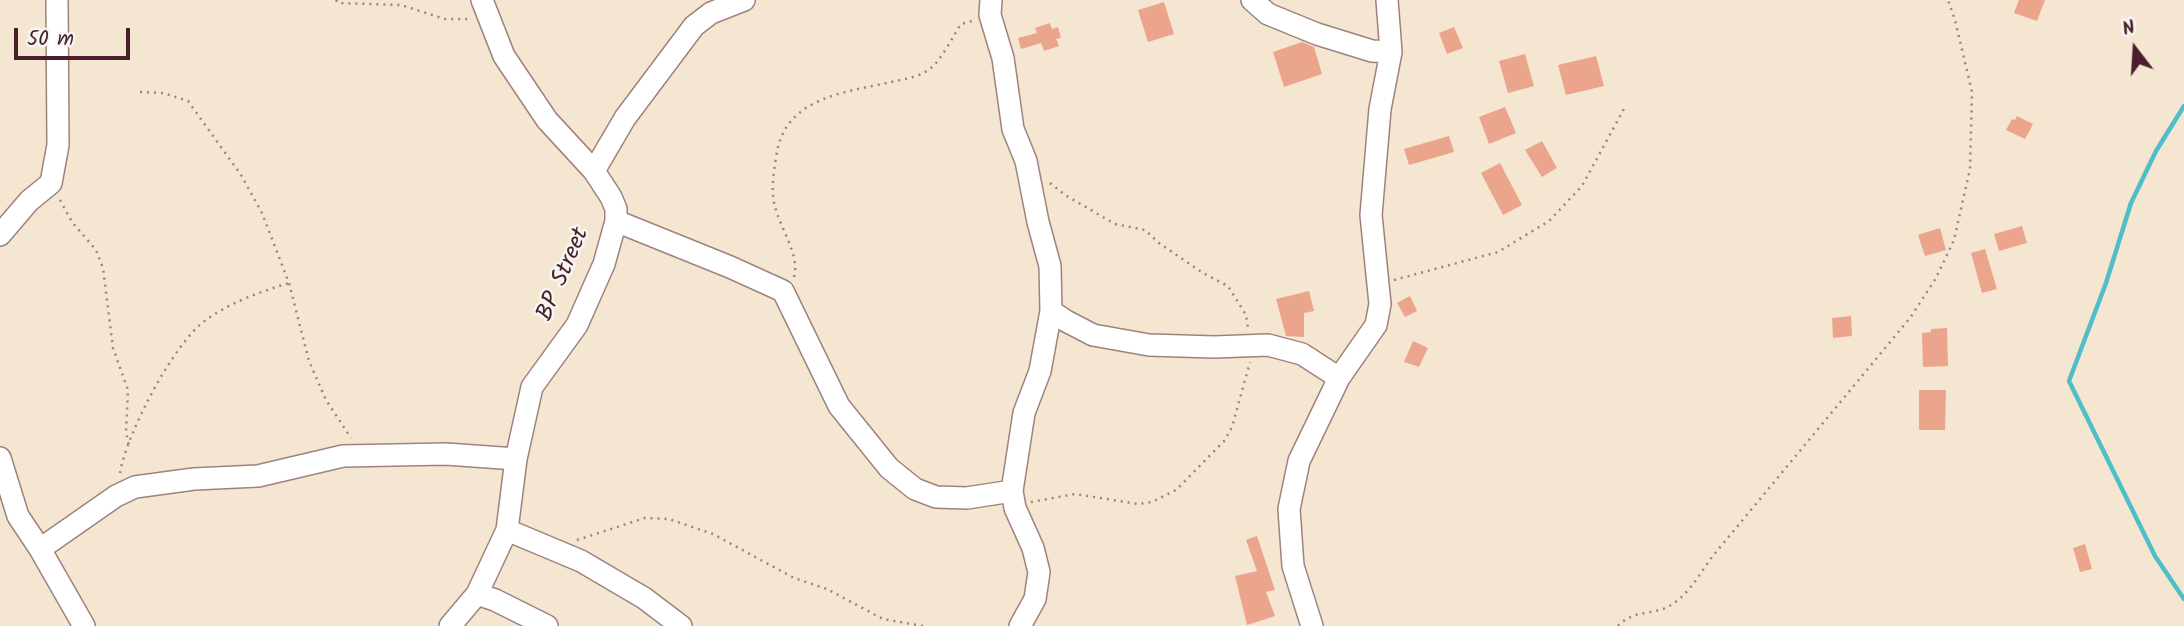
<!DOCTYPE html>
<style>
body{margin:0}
#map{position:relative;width:2184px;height:626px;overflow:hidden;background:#f4e6d1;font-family:Kalam,sans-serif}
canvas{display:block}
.north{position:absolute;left:2100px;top:14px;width:70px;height:70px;-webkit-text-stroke:5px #f6f6f2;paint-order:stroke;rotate:343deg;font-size:19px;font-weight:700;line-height:28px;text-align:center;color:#4a1f2b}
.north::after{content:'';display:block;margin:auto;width:24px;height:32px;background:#4a1f2b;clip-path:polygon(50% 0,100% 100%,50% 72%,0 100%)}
.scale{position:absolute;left:14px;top:28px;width:116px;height:32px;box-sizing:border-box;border:4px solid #4a1f2b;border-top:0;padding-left:9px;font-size:21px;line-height:24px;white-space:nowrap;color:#4a1f2b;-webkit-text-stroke:5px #f6f6f2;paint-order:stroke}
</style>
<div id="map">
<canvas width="2184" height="626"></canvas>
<div class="north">N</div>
<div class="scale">50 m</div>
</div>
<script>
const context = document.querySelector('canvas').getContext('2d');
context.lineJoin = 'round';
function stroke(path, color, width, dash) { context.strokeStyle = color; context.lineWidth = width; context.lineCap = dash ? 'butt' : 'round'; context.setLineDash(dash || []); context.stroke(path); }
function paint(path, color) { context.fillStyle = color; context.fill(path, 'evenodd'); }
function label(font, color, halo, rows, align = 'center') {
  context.font = font + ' Kalam,sans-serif'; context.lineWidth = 5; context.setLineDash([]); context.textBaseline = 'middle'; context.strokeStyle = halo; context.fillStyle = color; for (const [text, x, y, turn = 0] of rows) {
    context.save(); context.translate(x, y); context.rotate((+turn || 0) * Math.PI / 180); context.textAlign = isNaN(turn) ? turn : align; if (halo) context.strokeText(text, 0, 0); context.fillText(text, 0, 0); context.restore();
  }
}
stroke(new Path2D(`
 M2184 106 2156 151 2131 203 2106 283 2069 381 2155 556 2184 599`), '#50bec9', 4.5);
paint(new Path2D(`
 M2019 0H2045L2037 21 2014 13Z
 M1164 2 1174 34 1148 42 1138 10Z
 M1050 23 1052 29 1058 27 1061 38 1056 39 1059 46 1044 51 1041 43 1021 49 1018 38 1037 33 1035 28Z
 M1454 27 1463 48 1447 54 1439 33Z
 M1302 42 1314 47 1322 74 1284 87 1273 52Z
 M1525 54 1534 86 1508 93 1499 61Z
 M1596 56 1604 86 1566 95 1558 65Z
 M1505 107 1516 133 1489 144 1479 117Z
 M2017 116 2033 124 2025 139 2006 130 2012 119 2015 120Z
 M1449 136 1454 152 1409 165 1404 149Z
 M1542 141 1557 168 1542 177 1525 150Z
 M1500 163 1522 205 1503 215 1481 173Z
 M2022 226 2027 243 1999 251 1994 234Z
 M1940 228 1946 250 1925 256 1918 235Z
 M1985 249 1997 289 1982 293 1971 253Z
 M1309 291 1314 311 1304 313V337L1286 336 1276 299Z
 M1410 296 1417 311 1405 317 1397 303Z
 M1851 316 1852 336 1833 338 1832 318Z
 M1947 328 1948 366 1923 367 1922 333 1931 332V329Z
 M1413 341 1428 348 1419 367 1404 362Z
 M1919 390H1946L1945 430H1919Z
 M1257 536 1275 590 1266 592 1275 616 1247 625 1235 576 1257 571 1246 540Z
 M2085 544 2092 569 2080 572 2073 548Z`), '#eba58c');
const minor = new Path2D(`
 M991 0 990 15 1003 58 1013 129 1026 161 1038 222 1050 266 1051 311 1040 371 1024 413 1012 491 1015 508 1033 548 1039 572 1035 599 1020 626
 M1252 0 1268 14 1317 34 1372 51 1391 52
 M594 171 625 118 694 26 711 13 744 0
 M616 221 730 267 783 291 839 406 889 468 915 489 936 497 967 498 1012 491
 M0 235 29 201 51 183 58 145 57 0
 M1051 311 1066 321 1093 335 1149 345 1214 347 1268 345 1302 354 1339 378
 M0 458 18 516 40 549 84 626
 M507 530 581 561 644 598 681 626
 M40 549 116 496 135 487 194 479 258 476 343 456 446 454 516 459
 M477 594 495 600 547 626
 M450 626 477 594 507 530 516 459 532 387 577 325 604 264 616 221V209L611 197 594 171 547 120 504 56 482 0
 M1312 626 1293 566 1289 509 1299 461 1339 378 1376 325 1380 304 1371 215 1380 109 1391 52 1387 0`);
stroke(minor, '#9f827e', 24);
stroke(new Path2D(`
 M336 0 338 3 401 5 445 19H469
 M140 92 163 93 188 101 241 175 262 213 289 283 309 361 326 400 351 438
 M1050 183 1065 195 1115 224 1145 230 1159 243 1203 273 1228 286 1246 315 1248 328
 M60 200 72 222 96 250 103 268 113 348 128 390 126 432 129 446
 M794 277C801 252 774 221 773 195 772 181 775 161 778 147 791 96 848 92 891 82 905 79 920 77 931 68 942 59 953 36 961 24L972 21
 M1394 280 1498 252 1549 221 1582 186 1626 105
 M120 473C126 435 174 342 206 320 231 302 260 292 289 283
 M1031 502 1075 494 1138 504 1152 502 1176 490 1225 440 1232 427 1250 362
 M577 540 645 518 669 519 713 534 794 578 827 589 883 619 923 626
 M1618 626C1631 612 1647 614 1663 609 1686 600 1698 576 1712 557L1910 318 1936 278 1954 240 1970 169 1972 92 1955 20 1948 0`), '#9f827e', 2.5, [2, 5]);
stroke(minor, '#fff', 21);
label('24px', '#4a1f2b', '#f6f6f2', [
 ["BP Street",565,275,-67]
]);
</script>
